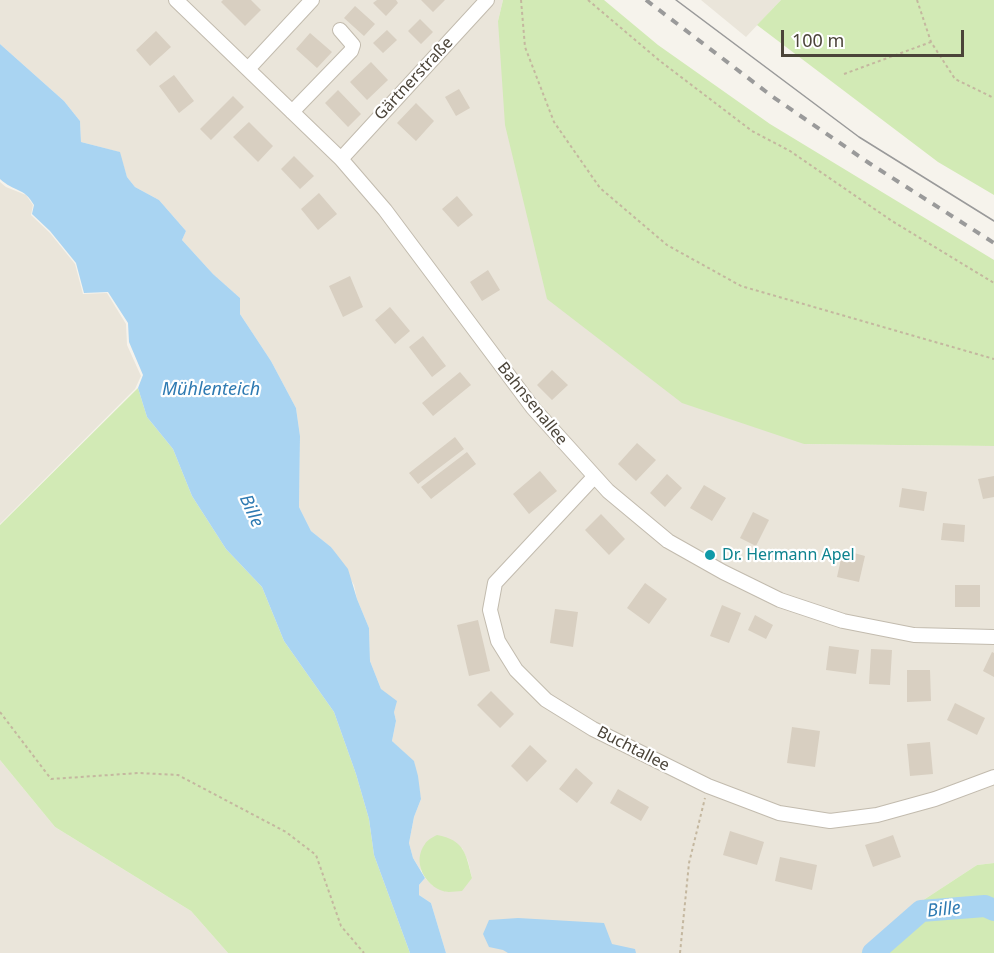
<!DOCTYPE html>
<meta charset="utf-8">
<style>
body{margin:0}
#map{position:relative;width:994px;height:953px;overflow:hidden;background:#f6f3ec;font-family:"Noto Sans",sans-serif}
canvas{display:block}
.scale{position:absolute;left:781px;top:30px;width:183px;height:27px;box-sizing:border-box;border:3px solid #4b4439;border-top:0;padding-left:8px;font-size:18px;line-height:21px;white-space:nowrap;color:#4b4439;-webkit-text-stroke:4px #fff;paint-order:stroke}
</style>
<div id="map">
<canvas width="994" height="953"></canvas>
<div class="scale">100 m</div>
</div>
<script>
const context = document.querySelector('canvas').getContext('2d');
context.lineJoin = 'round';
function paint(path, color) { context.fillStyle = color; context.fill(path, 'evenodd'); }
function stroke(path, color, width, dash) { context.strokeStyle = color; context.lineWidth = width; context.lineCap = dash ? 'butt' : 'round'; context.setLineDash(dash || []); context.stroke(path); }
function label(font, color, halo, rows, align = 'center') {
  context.font = font + ' "Noto Sans",sans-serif'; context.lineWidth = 4.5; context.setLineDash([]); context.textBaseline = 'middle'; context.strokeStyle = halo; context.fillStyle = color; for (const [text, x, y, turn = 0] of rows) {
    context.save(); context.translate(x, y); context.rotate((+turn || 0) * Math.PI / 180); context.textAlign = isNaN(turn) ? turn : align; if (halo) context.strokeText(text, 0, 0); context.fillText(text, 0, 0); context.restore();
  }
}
paint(new Path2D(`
 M0 0H503L498 21 804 444 994 446V863L977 865 922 901 861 953H446L431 903 419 895V885L425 878 433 886 472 878 468 861 462 848 420 858 421 871 413 858 409 843 414 817 421 799 414 762 392 741 396 721 394 712 381 689 370 661 369 628 357 599 354 585 331 547 311 531 299 507 300 436 296 408 271 361 240 314V298L213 274 182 240 186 231 159 200 135 187 127 177 119 152 81 142 80 121 64 101 0 44Z
 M701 0H781L746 37Z
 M0 182 6 187 26 195 33 205 31 215 50 233 75 264 83 294 107 293 126 324 127 345 141 376 135 389 0 524Z
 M0 760 55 827 191 911 228 953H0Z`), '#eae5da');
paint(new Path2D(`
 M503 0H604L658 45 770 124 994 260V446L804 444 682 403 547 299 505 125 498 21Z
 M781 0H994V195L938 162 757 25Z
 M138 388 147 417 173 449 192 496 226 549 262 587 284 641 334 712 356 774 369 819 374 855 410 953H228L191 911 55 827 0 760V525Z
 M437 835C464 840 466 853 472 878L462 891C456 891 448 893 443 891 424 885 412 861 425 844 427 840 433 837 437 835Z
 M994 863V953H861L922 901 977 865Z`), '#d2eab5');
paint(new Path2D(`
 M0 44 64 101 80 121 81 142 120 152 127 177 135 187 159 200 186 231 182 240 213 274 240 298V314L271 361 296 408 300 436 299 507 311 531 331 547 348 569 357 599 369 628 370 661 381 689 397 701 394 712 396 721 392 741 414 761 418 776 421 799 414 817 409 843 413 858 425 878 419 885V895L431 903 446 953H410L374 855 369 819 356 774 334 712 284 641 262 587 226 549 192 496 173 449 147 417 138 388 143 375 129 342 128 323 108 292 84 293 76 263 50 231 32 214 34 205C24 187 14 192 0 179Z
 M518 918 604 923 612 944 635 949 636 953H508L503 950 489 947 483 934 489 920Z`), '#a9d4f2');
stroke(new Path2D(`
 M873 953 921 911 985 906 994 910`), '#a9d4f2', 22);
paint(new Path2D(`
 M223 0H251L261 10 245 26 221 2Z
 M377 0H396L398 3 386 16 373 3Z
 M421 0H445L433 12Z
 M355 6 375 24 364 36 344 18Z
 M420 19 433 32 421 44 408 31Z
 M387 30 397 40 383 53 373 43Z
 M156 31 171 47 150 66 136 50Z
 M310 33 332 52 317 68 296 49Z
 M371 62 388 80 367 100 350 82Z
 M174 75 194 101 179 113 159 86Z
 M459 89 470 108 456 116 445 97Z
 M338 90 361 114 348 127 325 103Z
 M233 96 244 107 211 140 200 129Z
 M416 103 434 121 416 141 397 123Z
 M249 122 273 146 258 162 233 137Z
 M294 156 314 176 300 189 281 169Z
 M319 193 337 214 318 230 301 209Z
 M457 196 473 215 458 227 442 209Z
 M488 270 500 290 482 301 470 282Z
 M350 276 363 307 343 317 329 286Z
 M390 307 410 331 395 344 375 320Z
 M423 336 446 366 432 377 409 347Z
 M552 370 568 385 552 400 537 385Z
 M460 372 471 385 433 416 422 403Z
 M455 437 464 449 418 484 409 473Z
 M637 443 656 460 636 481 618 464Z
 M467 452 476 464 431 499 421 487Z
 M540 471 557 491 529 514 513 494Z
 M667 474 682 488 665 507 650 493Z
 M994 476V497L983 499 978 479Z
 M704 485 726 498 712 521 690 508Z
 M902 488 927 492 924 511 899 507Z
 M753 512 769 520 756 546 740 538Z
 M601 514 625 539 609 555 585 530Z
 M943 523 965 525 964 542 941 540Z
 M843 550 865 556 859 582 837 577Z
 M645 583 667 599 649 624 627 608Z
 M955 585H980V607H955Z
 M722 605 741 613 729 643 710 636Z
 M555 609 578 612 573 647 550 643Z
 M755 615 773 625 766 639 748 630Z
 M478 620 490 671 469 676 457 625Z
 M829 646 859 650 856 674 826 670Z
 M871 649 892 650 890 685 869 684Z
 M992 652 994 653V677L983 671Z
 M907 670H930L931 701 907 702Z
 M491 691 514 714 500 728 477 705Z
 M955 703 985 718 977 735 947 720Z
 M792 727 820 731 815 767 787 763Z
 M930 742 933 774 910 776 907 744Z
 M530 745 547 761 527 782 511 766Z
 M576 768 593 783 577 803 559 789Z
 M618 789 649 807 641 821 610 803Z
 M730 831 764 842 757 865 723 855Z
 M893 835 901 857 873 867 865 845Z
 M780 857 817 865 812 890 775 881Z`), '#d8cfc1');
const minor = new Path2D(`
 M176 0 341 159 385 210 533 408 608 491 668 541 723 572 780 600 843 621 914 635 994 637
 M248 69 312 0
 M292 112 351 51 353 45 340 30
 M341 159 487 0
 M594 477 495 583 490 610 498 641 516 670 546 700 593 729 708 786 779 813 830 821 877 815 935 799 994 777`);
stroke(minor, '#c2bbae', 16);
stroke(new Path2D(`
 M521 0 525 47 554 122 600 188 667 245 741 286 994 359
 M588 0 660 61 752 131 790 151 892 221 994 283
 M917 0 931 42 955 79 994 98
 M844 74 931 42
 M0 712 51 779 139 773 178 775 286 832 316 855 341 926 364 953
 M680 953 689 863 705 798`), '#c4b79f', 2, [3, 3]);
stroke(minor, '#fff', 14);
stroke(new Path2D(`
 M676 0 859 137 994 221`), '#9a9a9a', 1.5);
stroke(new Path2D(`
 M646 0 773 97 869 163 994 243`), '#9a9a9a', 4, [8, 8]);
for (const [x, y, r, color] of [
 [710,555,6,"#0f9aa8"]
]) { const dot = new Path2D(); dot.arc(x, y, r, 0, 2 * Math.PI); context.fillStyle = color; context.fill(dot); stroke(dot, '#fff', 2); }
label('16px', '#4b4439', '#fff', [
 ["Gärtnerstraße",414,79,-47],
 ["Bahnsenallee",532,404,51],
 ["Buchtallee",633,749,27]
]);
label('16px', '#0d838f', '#fff', [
 ["Dr. Hermann Apel",722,555]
], 'left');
label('italic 18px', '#2e7ab2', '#fff', [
 ["Mühlenteich",211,390],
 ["Bille",251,511,66],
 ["Bille",944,910,-6]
]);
</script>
